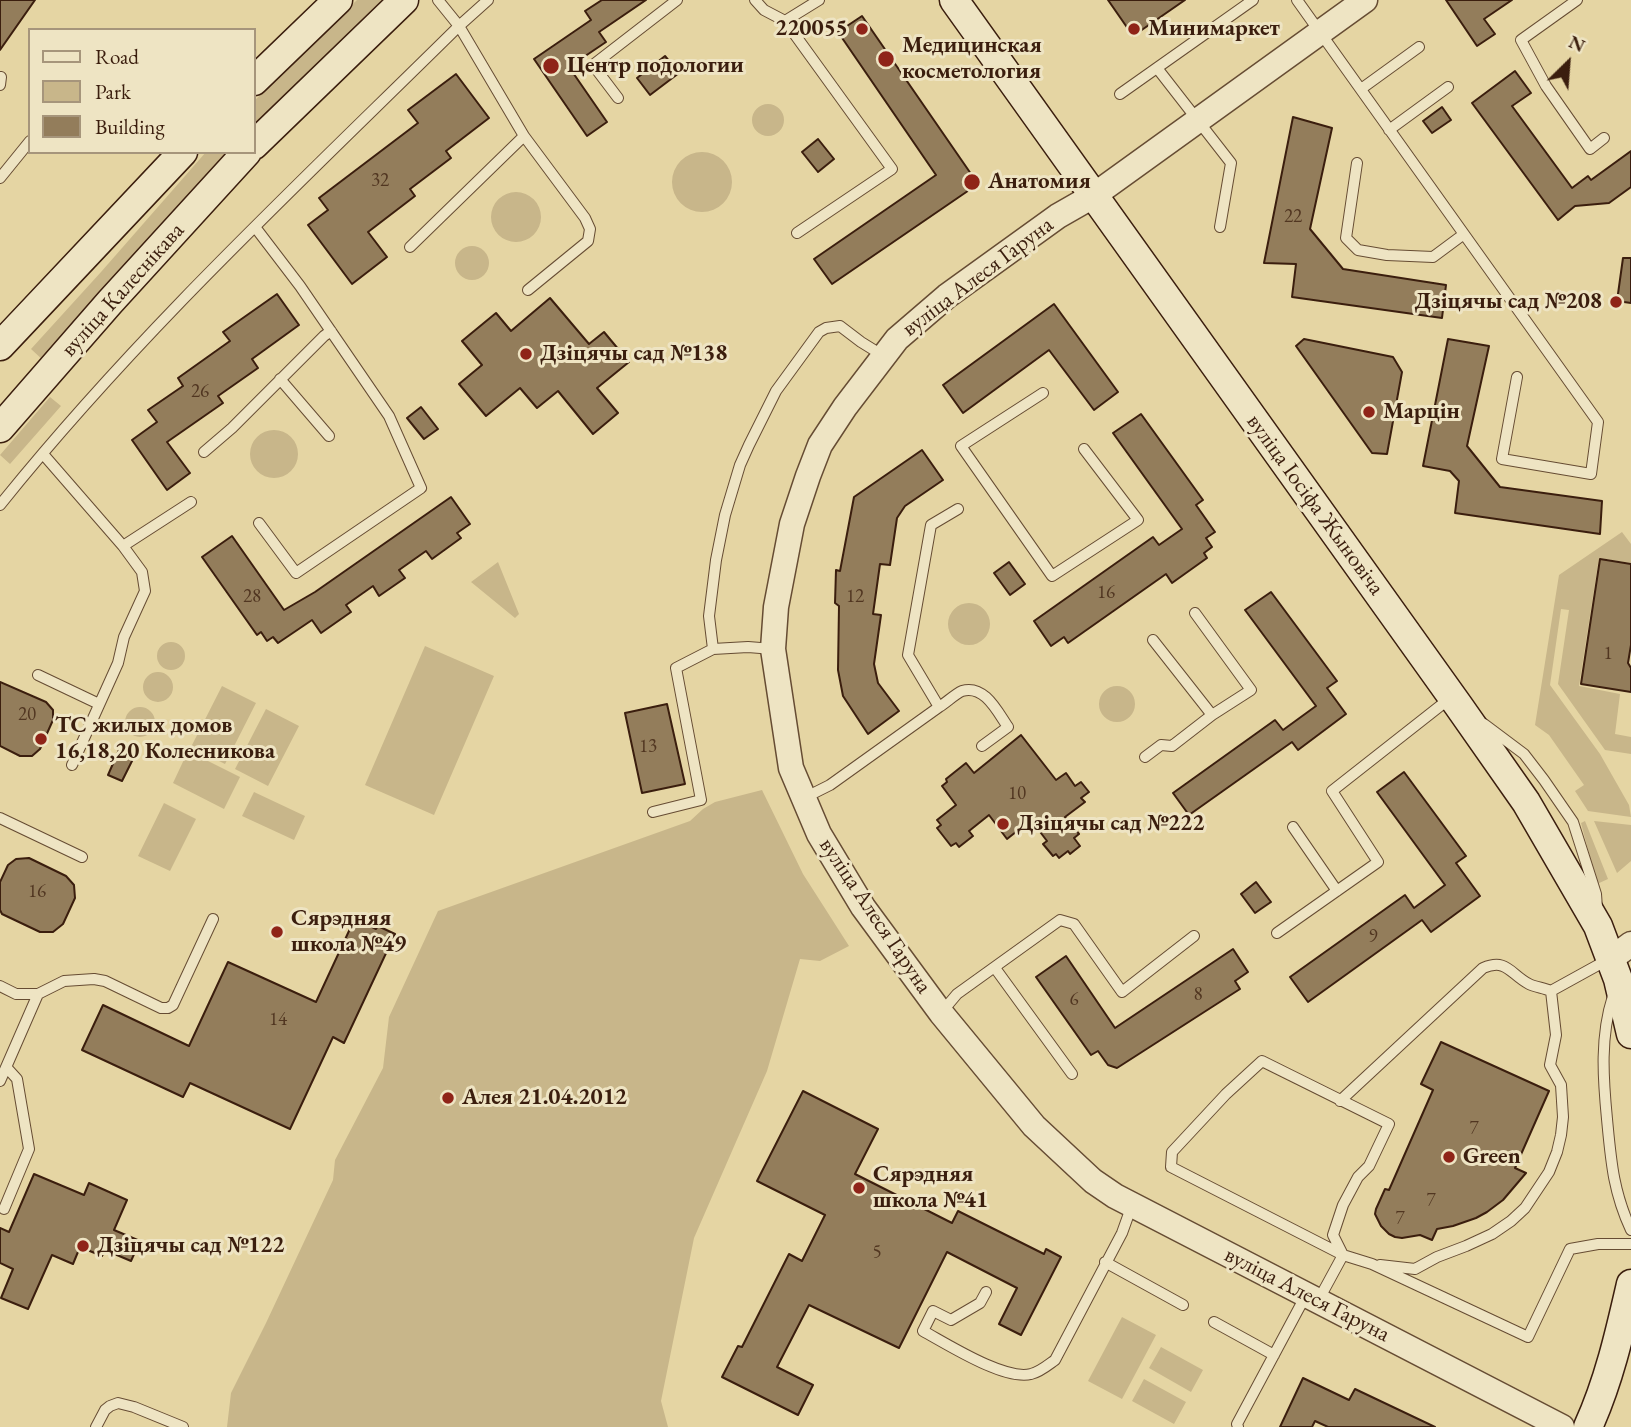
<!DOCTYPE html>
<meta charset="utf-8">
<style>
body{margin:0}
#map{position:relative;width:1631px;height:1427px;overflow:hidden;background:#e5d5a3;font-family:"EB Garamond",serif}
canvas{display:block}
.legend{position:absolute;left:28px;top:28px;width:228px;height:126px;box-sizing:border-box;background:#eee4c3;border:2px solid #a6957b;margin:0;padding:9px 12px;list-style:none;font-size:21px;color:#3b1e0e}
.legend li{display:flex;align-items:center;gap:14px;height:35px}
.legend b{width:35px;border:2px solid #a6957b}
.north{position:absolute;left:1533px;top:28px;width:70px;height:70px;-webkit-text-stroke:5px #eee4c3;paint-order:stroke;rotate:25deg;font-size:19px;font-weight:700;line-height:28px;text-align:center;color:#3b1e0e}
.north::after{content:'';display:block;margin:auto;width:24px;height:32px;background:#3b1e0e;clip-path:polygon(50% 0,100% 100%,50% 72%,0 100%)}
</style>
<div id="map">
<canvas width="1631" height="1427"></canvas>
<ul class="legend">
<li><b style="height:9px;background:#eee4c3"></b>Road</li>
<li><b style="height:19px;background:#c8b68a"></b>Park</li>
<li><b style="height:19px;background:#937d5b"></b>Building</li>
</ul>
<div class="north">N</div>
</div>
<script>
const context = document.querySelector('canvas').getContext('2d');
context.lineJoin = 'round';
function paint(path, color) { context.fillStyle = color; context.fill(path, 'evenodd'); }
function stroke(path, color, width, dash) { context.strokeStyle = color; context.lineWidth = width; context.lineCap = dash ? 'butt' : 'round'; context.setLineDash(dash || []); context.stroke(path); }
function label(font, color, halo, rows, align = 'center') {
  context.font = font + ' "EB Garamond",serif'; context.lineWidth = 6; context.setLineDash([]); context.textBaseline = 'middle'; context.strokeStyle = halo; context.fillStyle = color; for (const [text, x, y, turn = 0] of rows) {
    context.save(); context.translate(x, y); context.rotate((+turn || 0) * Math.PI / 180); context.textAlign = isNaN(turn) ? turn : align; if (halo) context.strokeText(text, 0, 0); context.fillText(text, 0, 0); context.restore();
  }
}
paint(new Path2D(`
 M357 0H394L254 138V101Z
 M752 120a16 16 0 1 1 32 0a16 16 0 1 1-32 0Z
 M206 152H240L45 362 31 349 101 272Z
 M672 182a30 30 0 1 1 60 0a30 30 0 1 1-60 0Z
 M491 217a25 25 0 1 1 50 0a25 25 0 1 1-50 0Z
 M455 263a17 17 0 1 1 34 0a17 17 0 1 1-34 0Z
 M50 397 61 406 10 464 0 455Z
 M250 454a24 24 0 1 1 48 0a24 24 0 1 1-48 0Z
 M1622 532 1631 544V563L1599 558 1579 686 1620 694 1615 734 1631 737V754L1605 750 1558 684 1569 610 1561 609 1550 685 1600 754 1629 805 1631 817 1588 811 1575 791 1584 785 1549 735 1535 725 1559 575Z
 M498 562 519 614 515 618 471 582Z
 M948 624a21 21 0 1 1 42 0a21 21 0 1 1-42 0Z
 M157 656a14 14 0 1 1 28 0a14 14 0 1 1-28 0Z
 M425 646 494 676 434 815 365 785Z
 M143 687a15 15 0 1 1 30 0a15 15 0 1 1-30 0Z
 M1099 704a18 18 0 1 1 36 0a18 18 0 1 1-36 0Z
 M222 686 256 703 225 764 191 747Z
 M125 722a15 15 0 1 1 30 0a15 15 0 1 1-30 0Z
 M266 709 299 726 268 786 235 769Z
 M188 751 240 777 224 809 173 783Z
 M762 790 803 874 849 946 820 961 800 959 767 1071 694 1238 661 1401 668 1427H227L231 1393 266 1323 333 1180 335 1160 383 1068 389 1017 438 911 690 821 703 809 715 802Z
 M254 792 305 816 294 840 242 816Z
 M164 803 196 819 170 871 138 856Z
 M1585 821 1608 879 1597 884 1581 823Z
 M1594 821 1631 825V861L1617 873Z
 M1122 1317 1156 1335 1122 1399 1088 1381Z
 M1161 1347 1203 1370 1191 1392 1149 1368Z
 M1144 1379 1186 1402 1174 1424 1132 1401Z`), '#c8b68a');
const building = new Path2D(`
 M0 0H35L0 50Z
 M602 0H646L599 32 606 42 569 67 607 122 587 136 534 59 591 20 585 11Z
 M1108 0H1185L1133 36Z
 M1446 0H1512L1484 19 1495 34 1477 46Z
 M862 16 978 184 832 284 814 259 936 175 838 32Z
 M665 56 679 73 650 95 637 78Z
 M1515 71 1531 93 1512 106 1572 188 1588 176 1591 180 1631 151V187L1609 203 1575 206 1558 220 1472 103Z
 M456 74 489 118 446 151 451 158 410 189 415 196 368 232 387 257 352 284 308 225 328 210 319 198 418 123 408 110Z
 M1442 107 1451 120 1432 133 1423 121Z
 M1293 117 1332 128 1310 229 1343 269 1446 285 1442 318 1292 297 1296 264 1264 263Z
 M818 139 834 159 818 172 802 152Z
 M1623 258H1631V303L1617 301Z
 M277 294 299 325 252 359 258 368 218 396 223 403 167 442 190 473 167 490 132 440 157 422 148 410 183 386 178 378 230 341 223 332Z
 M550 298 589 344 604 332 629 362 597 388 618 413 593 434 558 391 537 408 520 388 486 416 459 384 482 365 462 341 496 313 511 331Z
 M1054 304 1118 392 1094 410 1049 350 963 413 943 385Z
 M1304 339 1393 357 1402 372 1387 454 1372 453 1296 346Z
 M1448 339 1489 346 1467 446 1500 487 1602 501 1600 534 1455 513 1459 481 1450 471 1423 466Z
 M421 407 438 429 424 439 407 418Z
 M1141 414 1203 500 1196 505 1215 532 1206 538 1212 547 1204 553 1207 558 1172 583 1166 574 1068 643 1064 637 1051 646 1034 621 1153 537 1159 545 1182 529 1113 433Z
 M922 450 943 480 905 506 897 518 890 565 880 564 873 614 881 615 874 664 878 683 899 711 868 734 843 696 838 670 839 606 835 603 836 570 840 571 854 497Z
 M451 497 470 524 457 533 461 538 432 559 426 551 399 570 405 578 379 596 373 586 346 605 351 612 321 633 312 620 278 643 273 637 267 641 261 632 257 635 202 557 232 536 284 610 315 592Z
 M1600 559 1631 564V645L1628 663 1631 668V692L1581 684Z
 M1009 562 1025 584 1010 595 994 573Z
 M1271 592 1337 681 1327 688 1346 714 1298 750 1292 742 1189 815 1173 793 1275 720 1283 730 1316 706 1245 610Z
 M0 682 46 702 53 710V720L40 749 32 756H20L0 746Z
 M667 704 685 784 642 793 625 713Z
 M1021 735 1056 780 1066 773 1075 786 1081 782 1089 792 1081 798 1085 802 1065 817 1079 834 1074 838 1080 846 1070 854 1068 851 1059 858 1056 854 1053 856 1043 844 1047 841 1031 820 1007 839 989 815 969 831 973 836 959 847 956 843 951 846 937 828 941 825 937 820 956 805 942 786 947 782 946 779 966 763 974 773Z
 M119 750 134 757 122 781 108 775Z
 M1404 772 1466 856 1456 863 1480 896 1431 932 1422 920 1308 1002 1290 977 1405 895 1414 908 1445 885 1377 792Z
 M29 858 66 876 74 885 75 898 63 924 53 932H40L2 914 0 910V882L8 865 16 859Z
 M1256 882 1271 902 1255 913 1241 894Z
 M355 918 376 929 378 926 395 934 344 1043 333 1037 290 1129 190 1083 183 1097 82 1050 103 1005 189 1046 228 962 316 1002Z
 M1233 949 1248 972 1235 981 1240 989 1117 1068 1108 1065 1098 1051 1091 1055 1036 977 1066 956 1115 1028Z
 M1441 1042 1549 1091 1515 1168 1526 1173 1503 1200 1487 1212 1476 1218 1453 1226 1437 1229 1432 1240 1420 1235 1402 1238 1395 1237 1389 1234 1381 1226 1375 1214 1376 1209 1385 1189 1389 1190 1433 1090 1421 1084Z
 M803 1091 878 1129 855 1174 952 1223 958 1211 1044 1254 1046 1249 1061 1257 1021 1335 999 1324 1017 1288 947 1252 899 1348 809 1305 777 1367 813 1385 798 1415 722 1377 738 1346 742 1347 789 1254 802 1261 825 1215 757 1181Z
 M34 1174 84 1195 89 1183 127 1200 114 1230 140 1241 131 1261 105 1250 102 1256 80 1247 73 1264 52 1255 28 1309 1 1298 13 1269 0 1263V1228L9 1232Z
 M1303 1378 1349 1400 1355 1389 1435 1427H1328L1315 1421 1312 1427H1280Z`);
paint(building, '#937d5b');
stroke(building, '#3b1e0e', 2);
const service = new Path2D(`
 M755 0 764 10 785 21 819 0
 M1297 0 1598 422 1591 474 1502 459 1517 377
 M1577 0 1521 40 1546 86 1590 149 1604 138
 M785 21 892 169 797 233
 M1157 68 1231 163 1220 227
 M0 85 1 77
 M1361 89 1419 47
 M1120 94 1253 0
 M618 98 593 65 677 0
 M1389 130 1448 87
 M524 136 585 218 590 229 588 241 528 290
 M1357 163 1346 238 1358 250 1387 255 1433 257 1464 234
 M0 178 30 141
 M255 227 300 286 389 416 421 488 296 573 259 523
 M410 247 524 136 459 26 438 0
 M280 379 329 436
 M1043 393 961 446 1052 576 1138 520 1084 449
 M204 452 232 428 324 336 331 331
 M43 454 123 546 142 572 145 591 124 637 118 663 72 765
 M0 505C139 332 302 181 459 26L488 0
 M123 546 191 502
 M1153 640 1212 715
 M773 649 748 647 713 649 709 616 716 560 725 515 740 465 749 445 776 391 819 332 826 328 840 326 861 342 882 355
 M38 675 99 704
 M939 707C946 703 955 694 962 691 985 684 998 713 1008 727L982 746
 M1484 724 1524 754 1544 780 1573 822 1596 894 1597 908
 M1145 757 1161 745 1172 746 1212 715 1251 690 1195 613
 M804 798 830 785 939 707 908 655 931 525 958 509
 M653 812 701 800 676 668 713 649
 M0 818 82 857
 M1293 827 1337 891
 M1277 933 1378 862 1332 791 1449 699
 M995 968 1072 1074
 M0 986 16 994H38L64 981 94 979 105 981 161 1008H168L173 1005 213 919
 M1551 991 1609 959
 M1613 996C1600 1036 1603 1078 1607 1119 1611 1161 1613 1191 1631 1230
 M941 1013 957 994 1060 920 1074 924 1122 992 1194 936
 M0 1081 38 994
 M1340 1101 1483 968C1507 958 1510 974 1529 984 1535 987 1544 988 1551 991L1556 1035 1550 1065 1561 1085 1563 1117 1561 1135 1557 1152 1549 1172 1525 1208 1511 1221 1492 1234 1466 1246 1437 1257 1415 1269 1380 1265
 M4 1209 29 1149 17 1079 7 1068
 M1105 1262 1183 1305
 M986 1292 980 1303 951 1320 933 1311 923 1331C947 1344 1005 1381 1031 1374 1040 1372 1048 1365 1055 1360L1122 1233 1132 1205
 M1318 1301 1343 1255 1333 1235 1343 1205 1358 1177 1369 1166 1389 1124 1262 1061 1226 1094 1172 1152 1171 1167 1343 1255 1372 1264 1528 1337 1570 1249 1598 1244H1631
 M1214 1322 1274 1355
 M96 1427 105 1410 110 1406 118 1403 134 1407 183 1427
 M1238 1427 1237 1424 1306 1295`);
const tertiary = new Path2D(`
 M1365 0 1093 196 1058 216 947 296 897 339 845 407 820 445 808 476 792 524 776 607 773 649 791 768 819 834 863 907 941 1013 1034 1126 1093 1181 1115 1196 1562 1427
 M1612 958 1631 944`);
const secondary = new Path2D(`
 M954 0 1458 705 1526 802 1598 926 1618 979 1631 1034
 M254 81 338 0
 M254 145 404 0
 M0 346 183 152
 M0 428 110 302 247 152
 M1588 1427C1609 1381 1620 1332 1631 1284`);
stroke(service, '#664c33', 12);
stroke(tertiary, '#664c33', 27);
stroke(secondary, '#3b1e0e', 31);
stroke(service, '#eee4c3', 10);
stroke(tertiary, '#eee4c3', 24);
stroke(secondary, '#eee4c3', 28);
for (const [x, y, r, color] of [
 [862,29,7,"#8f2418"],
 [1134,29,7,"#8f2418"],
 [886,59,9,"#8f2418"],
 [551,66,9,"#8f2418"],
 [972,182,9,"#8f2418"],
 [1616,302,7,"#8f2418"],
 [526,354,7,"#8f2418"],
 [1369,412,7,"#8f2418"],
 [41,739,7,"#8f2418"],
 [1003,824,7,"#8f2418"],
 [277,932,7,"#8f2418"],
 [448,1098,7,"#8f2418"],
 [1449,1157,7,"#8f2418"],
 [859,1188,7,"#8f2418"],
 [83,1246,7,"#8f2418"]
]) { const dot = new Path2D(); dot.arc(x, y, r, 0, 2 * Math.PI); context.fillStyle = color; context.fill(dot); stroke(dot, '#eee4c3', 2.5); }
label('19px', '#513621', null, [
 ["32",380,181],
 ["22",1293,217],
 ["26",200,392],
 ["16",1106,593],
 ["28",252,597],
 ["12",855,597],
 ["1",1608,654],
 ["20",27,715],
 ["13",648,747],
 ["10",1017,794],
 ["16",37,892],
 ["9",1373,937],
 ["8",1198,995],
 ["6",1074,1000],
 ["14",278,1020],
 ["7",1474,1129],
 ["7",1431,1201],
 ["7",1400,1219],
 ["5",877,1253]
]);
label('bold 23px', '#3b1e0e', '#eee4c3', [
 ["220055",848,29,"right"],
 ["Минимаркет",1148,29],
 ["Медицинская",902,46],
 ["косметология",902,72],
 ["Центр подологии",567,66],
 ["Анатомия",988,182],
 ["Дзіцячы сад №208",1602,302,"right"],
 ["Дзіцячы сад №138",540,354],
 ["Марцін",1383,412],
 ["ТС жилых домов",55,726],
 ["16,18,20 Колесникова",55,752],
 ["Дзіцячы сад №222",1017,824],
 ["Сярэдняя",291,919],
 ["школа №49",291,945],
 ["Алея 21.04.2012",462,1098],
 ["Green",1463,1157],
 ["Сярэдняя",873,1175],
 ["школа №41",873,1201],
 ["Дзіцячы сад №122",97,1246]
], 'left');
label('23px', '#3b1e0e', '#eee4c3', [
 ["вуліца Алеся Гаруна",978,277,-37],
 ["вуліца Калеснікава",123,290,-48],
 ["вуліца Іосіфа Жыновіча",1315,505,54],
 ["вуліца Алеся Гаруна",875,916,56],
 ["вуліца Алеся Гаруна",1307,1295,27]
]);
</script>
